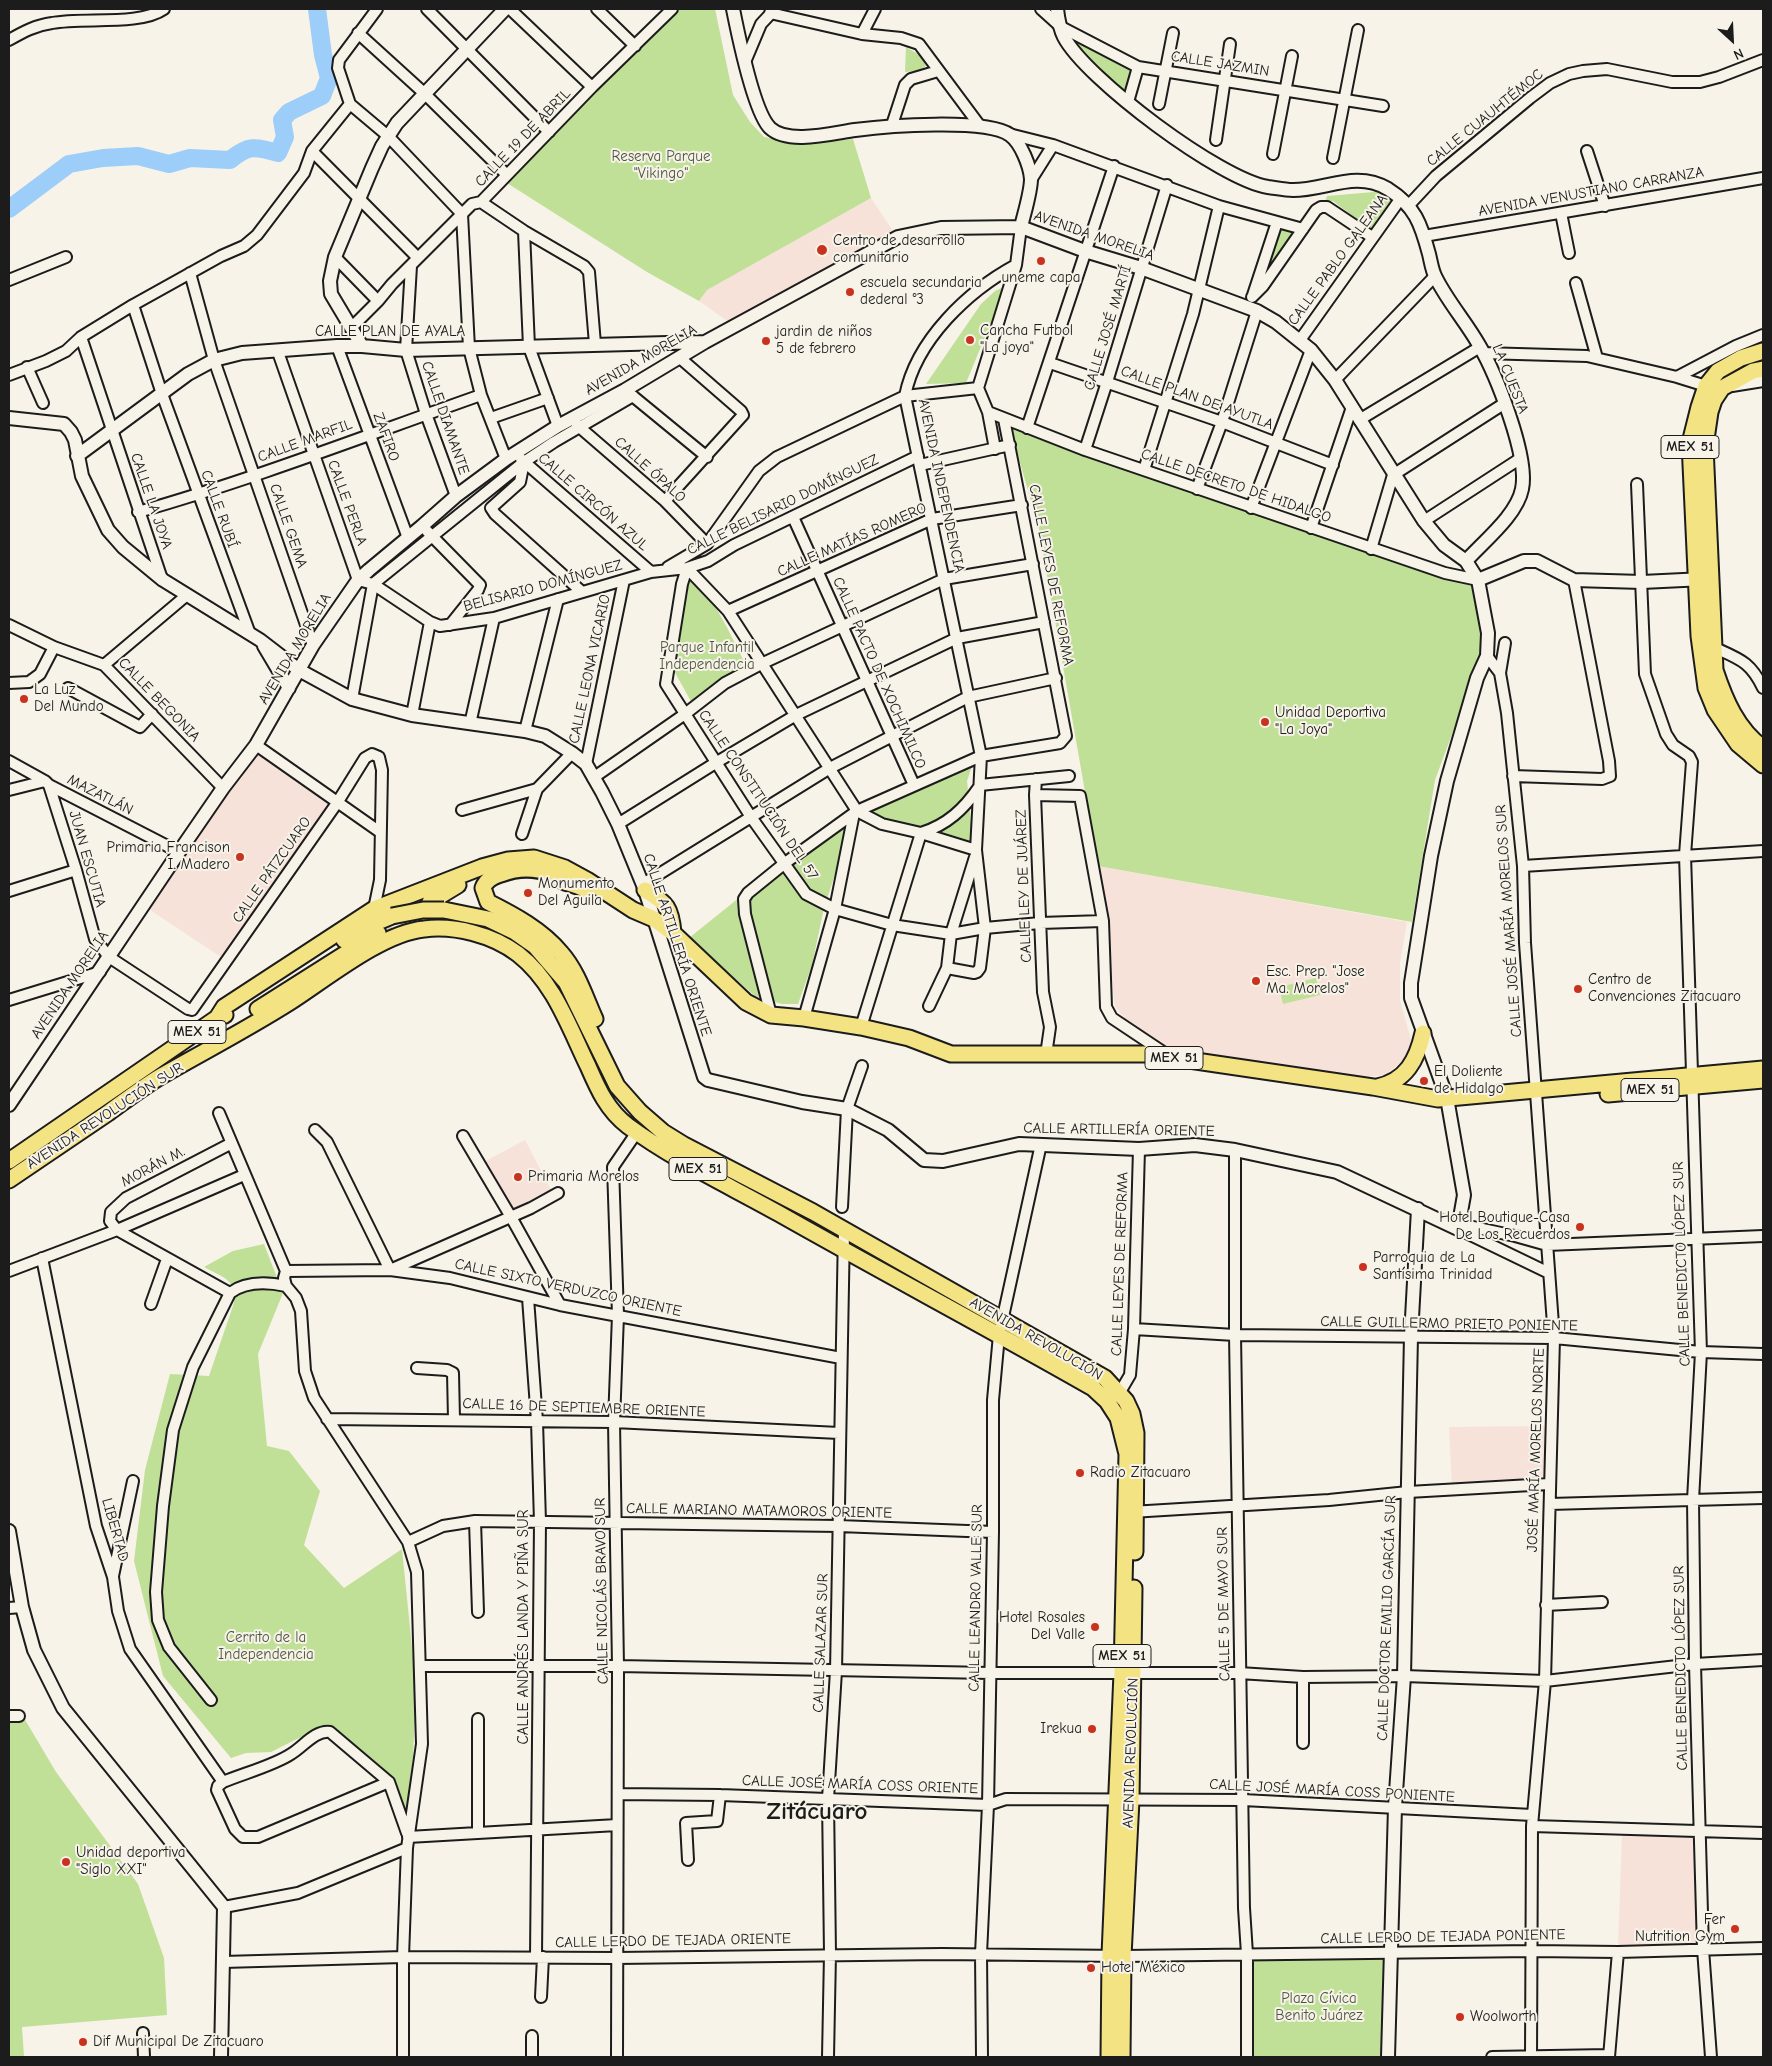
<!DOCTYPE html>
<meta charset="utf-8">
<style>
body{margin:0}
#map{position:relative;width:1772px;height:2066px;overflow:hidden;background:#f7f3e8;font-family:"Comic Neue",sans-serif}
canvas{display:block}
.frame{position:absolute;inset:0;border:10px solid #1c1c1c;pointer-events:none}
.north{position:absolute;left:1707px;top:15px;width:50px;height:50px;-webkit-text-stroke:4px #f7f3e8;paint-order:stroke;rotate:155deg;font-size:14px;font-weight:700;line-height:20px;text-align:center;color:#1c1c1c}
.north::after{content:'';display:block;margin:auto;width:18px;height:22px;background:#1c1c1c;clip-path:polygon(50% 0,100% 100%,50% 72%,0 100%)}
</style>
<div id="map">
<canvas width="1772" height="2066"></canvas>
<div class="frame"></div>
<div class="north">N</div>
</div>
<script>
const context = document.querySelector('canvas').getContext('2d');
context.lineJoin = 'round';
function paint(path, color) { context.fillStyle = color; context.fill(path, 'evenodd'); }
function stroke(path, color, width, dash) { context.strokeStyle = color; context.lineWidth = width; context.lineCap = dash ? 'butt' : 'round'; context.setLineDash(dash || []); context.stroke(path); }
function label(font, color, halo, rows, align = 'center') {
  context.font = font + ' "Comic Neue",sans-serif'; context.lineWidth = 4; context.setLineDash([]); context.textBaseline = 'middle'; context.strokeStyle = halo; context.fillStyle = color; for (const [text, x, y, turn = 0] of rows) {
    context.save(); context.translate(x, y); context.rotate((+turn || 0) * Math.PI / 180); context.textAlign = isNaN(turn) ? turn : align; if (halo) context.strokeText(text, 0, 0); context.fillText(text, 0, 0); context.restore();
  }
}
paint(new Path2D(`
 M871 198 895 234 733 325 699 301 707 290Z
 M257 751 333 805 224 959 147 908Z
 M1098 866 1407 922 1400 963V1000L1412 1044 1402 1061 1386 1075 1362 1077 1167 1049 1129 1023 1115 1007Z
 M525 1140 552 1192 512 1212 482 1163Z
 M1546 1426V1482L1452 1487 1449 1427Z
 M1622 1834 1698 1836 1700 1945 1618 1947Z`), '#f7e2d9');
paint(new Path2D(`
 M680 9H715L733 95 750 122 764 137 788 141 820 142 853 139 871 198 707 290 699 301 647 272 507 183 604 83Z
 M1070 35 1136 70 1126 94 1084 55Z
 M906 47 921 56 926 66 919 71 905 72Z
 M1374 192 1386 194 1396 201 1371 230 1333 201 1325 202 1327 196Z
 M1282 229 1297 234 1257 291Z
 M1006 286 966 383 926 384 981 304 995 291Z
 M1009 424 1472 586 1484 616 1478 664 1435 780 1412 922 1098 866 1039 529Z
 M687 573C713 593 732 638 747 667L693 705 673 669Z
 M974 760 967 781 973 842 961 843 941 833 918 826 880 821 862 811Z
 M847 822 837 868 824 908 812 965 798 1004H782L755 996 689 938 750 889Z
 M1316 978 1320 995 1283 1004 1279 987Z
 M264 1244 283 1293 258 1354 267 1446 289 1451 320 1491 304 1545 344 1588 402 1549 416 1687 413 1758 406 1813 393 1780 389 1782 331 1725 299 1738 271 1752 246 1753 231 1758 163 1676 134 1561 145 1470 170 1374 209 1376 234 1303C237 1279 222 1277 204 1267L233 1251Z
 M24 1718 56 1772 138 1884 164 1958 167 2015 22 2027 24 2057H9V1719Z
 M1251 1959H1386V2057H1251Z`), '#c0df97');
stroke(new Path2D(`
 M9 209 69 164 103 158 138 156 169 164 190 158 230 160C248 145 255 146 278 153L285 137 282 120 289 112 322 96 329 78 323 55 317 9`), '#9ccef9', 18);
stroke(new Path2D(`
 M378 933 413 912`), '#d6d3c9', 15, [15, 8]);
const minor = new Path2D(`
 M427 9 549 132
 M510 9 592 87
 M597 9 635 46
 M1041 9 1061 27 1138 67 1383 106
 M770 13 862 34 901 38 919 44 980 126
 M358 33 424 93 507 175
 M862 34 875 9
 M9 40C23 32 36 25 52 23 83 17 140 26 164 9
 M745 62 761 24 775 9
 M1128 102 1138 67
 M350 104 388 136 462 214 469 348 481 395 506 459
 M1159 104 1173 33
 M892 125 905 85 911 79 938 71
 M1009 134 1053 145 1219 206 1303 229
 M1216 140 1230 44
 M312 151 418 258
 M1587 151 1605 206
 M1273 154 1292 56
 M1333 158 1358 30
 M1031 180 1053 145
 M481 202 524 231 584 266 589 272 595 344
 M1409 205 1436 176 1530 98 1550 83 1569 74 1583 71 1607 69 1672 82H1700L1719 77 1763 60
 M1561 213 1569 253
 M524 231 529 347 558 426
 M1424 236 1763 178
 M335 257 378 301
 M411 266 406 350 426 414 456 496
 M190 273 214 360 313 645
 M9 280 66 257
 M1576 283 1597 358
 M1253 295 1277 222
 M1252 297 1263 286 1316 210 1321 207H1327L1372 237
 M133 305 162 394 250 634
 M352 327 378 301 392 284 472 204 481 202 592 87 672 9
 M81 337 162 579
 M1300 340 1401 198
 M337 346 408 538
 M278 352 358 580 373 584 430 622 440 626 494 618 651 572 687 568 708 561 734 545 918 456
 M1483 353 1587 356 1677 377 1706 386
 M1050 363 1222 422 1333 465
 M27 367 43 403
 M9 375 46 361 66 351 81 337 133 305 221 256 244 246 257 235 304 173 312 151 350 104 338 68 339 60 377 9
 M1677 377 1736 346 1763 335
 M1335 380 1435 276
 M1732 386 1763 381
 M629 393 707 457
 M988 412 1085 450 1445 573 1478 580
 M491 418 548 398
 M1359 420 1480 347
 M577 425 665 501 707 544
 M1027 428 1114 166
 M995 449 988 412 978 388 1016 265
 M1085 450 1107 382 1167 185
 M521 459 651 572
 M524 462 520 482 491 508 495 514 582 592
 M920 465 1010 445
 M1144 470 1193 314 1219 206
 M1637 484 1645 674 1666 734 1673 745 1689 756 1692 762 1685 855 1701 1352 1693 1500 1695 1664 1703 1949 1711 2057
 M1197 489 1222 422 1257 311
 M665 501 743 415 741 411 680 358
 M1251 508 1311 350
 M138 512C254 479 367 435 481 395
 M793 517 914 785
 M1424 521 1521 458
 M1311 528 1352 407
 M427 531 480 585 478 590 450 625
 M1371 549 1393 475 1505 403
 M668 567 707 544 759 471 777 457 905 396 978 388
 M687 568 682 584 666 684 751 817 806 894 835 909 892 925 951 934 985 928 1040 923 1103 921
 M687 568 728 611 857 811 882 824 921 833 976 850
 M728 611 932 519 1022 505
 M9 625 54 647 104 665 223 788
 M1713 647C1739 659 1750 661 1763 688
 M1487 656 1500 673 1507 713 1523 866 1525 943 1554 1338 1545 1681 1532 1826 1531 2057
 M104 665 187 595
 M1500 673 1505 643
 M9 683 29 682 40 674 54 647
 M68 688 140 727 152 714
 M352 699 373 584 524 462 554 442 633 396
 M412 715 430 622
 M470 724 494 618
 M525 731 558 599
 M256 745 380 832
 M9 761 45 781 49 785 179 852
 M586 764 624 580
 M1513 776 1602 779 1610 776 1609 761 1574 580
 M593 778 685 714 725 683 761 664 944 579 1033 564
 M1036 779 1035 795 1043 992 1050 1027 1046 1055
 M49 785 76 870 95 939 109 957 188 1009 192 1010 337 803 365 758 372 754 379 757 382 770 380 880 374 909
 M980 785 1069 776
 M9 790 45 781
 M1035 795 1080 796 1103 921 1106 1007 1112 1018 1166 1054
 M462 810 537 789 572 753
 M618 824 717 762 796 715 867 681 957 638 1044 622
 M921 833C947 825 964 809 979 787
 M522 834 537 789
 M1523 866 1763 851
 M643 884 830 768 968 697 1056 678
 M9 891 76 870
 M947 968 974 973 977 972 980 968 985 928 976 850 981 756 905 396C916 340 968 291 1016 265L1021 227
 M9 1000 100 972
 M929 1006 947 968 951 934 975 857
 M771 1015 745 914 744 899 748 893 785 863 857 811 981 756 1060 743 1066 736 1004 419
 M804 1018 835 909 854 813
 M861 1027 921 833
 M219 1113 286 1271
 M315 1130 327 1142 390 1270 531 1208 558 1193
 M463 1136 511 1217 560 1305
 M1235 1150V1335L1244 1908 1247 1954V2057
 M842 1207 847 1109 862 1066
 M1459 1224 1515 1236 1547 1245 1763 1236
 M1458 1229 1549 1273
 M42 1258 96 1526 113 1577 118 1611 130 1649 223 1782
 M9 1271 117 1230 244 1175
 M286 1271 284 1278 286 1286 296 1298 301 1311 305 1371 314 1398 408 1542 417 1572 422 1744 407 1848 403 1957V2057
 M286 1271 390 1270 450 1278 560 1305 841 1358
 M230 1293 117 1230 110 1221 111 1212 126 1198 230 1144
 M230 1293C246 1281 267 1282 286 1286
 M528 1298 537 1421 540 1522 536 1957
 M151 1304 167 1259
 M1134 1329 1235 1335 1554 1338 1701 1352 1763 1354
 M417 1368 447 1370 453 1373 454 1419
 M1115 1395 1120 1392 1130 1375 1134 1329 1139 1149
 M327 1419 614 1422 839 1433
 M1550 1504 1763 1498
 M1131 1512 1329 1500 1408 1492 1549 1484
 M475 1521 478 1612
 M408 1542 443 1526 475 1521 839 1526 993 1532
 M113 1576 133 1481
 M1546 1605 1602 1602
 M9 1608 22 1607
 M421 1666H618L990 1673H1239L1303 1677 1404 1676 1545 1681 1695 1664 1763 1660
 M211 1700 169 1647 158 1620 156 1592 163 1506 173 1430 193 1367 230 1293
 M9 1716H19
 M1303 1743V1677
 M389 1782 258 1837H243L235 1829 217 1790 218 1786 223 1782C242 1774 275 1765 291 1754 303 1747 315 1730 330 1732L389 1782 407 1833
 M618 1794 720 1795 988 1805 1006 1799 1243 1800 1532 1815
 M1532 1826 1763 1833
 M478 1832V1719
 M408 1837 617 1825
 M688 1860 686 1823 717 1821 720 1795
 M224 1907 298 1893 407 1848
 M223 1962 403 1957 617 1958 942 1954 1123 1956 1532 1951 1618 1952 1763 1948
 M541 1997 543 1957
 M143 2033 144 2057
 M532 2036V2057
 M617 2057 618 1666 614 1422 618 1315 613 1167 637 1132
 M828 2057 830 1954 828 1799 836 1671 844 1230
 M982 2057 981 1954 988 1805 993 1532V1400L999 1335 1041 1144
 M1492 2057 1609 2055
 M1609 2057 1618 1952`);
const tertiary = new Path2D(`
 M733 9C738 34 754 112 770 128 788 145 833 133 855 130 886 126 986 118 1010 135 1021 143 1030 166 1031 179 1031 192 1024 214 1021 227
 M1057 9C1058 18 1060 29 1064 37 1086 79 1221 180 1268 187 1276 188 1285 190 1293 190 1326 190 1356 170 1388 189 1415 206 1421 224 1429 254 1431 262 1432 271 1436 278 1448 302 1466 322 1479 345 1496 374 1529 457 1522 489 1517 515 1484 541 1466 561
 M362 346 331 294 330 281 335 257 372 168 382 146 397 123 505 9
 M9 418 64 424 71 432 75 440 82 476 108 530 123 547 163 580 260 640 299 670 352 699 412 715 525 731 545 736 572 753 586 764 602 792 618 824 645 890 704 1077 708 1080 802 1102 847 1109 888 1130 924 1160 943 1161 1019 1144 1139 1149 1195 1145 1235 1150 1337 1172 1458 1229 1464 1195 1447 1098 1411 998V983L1431 856 1447 781 1477 678 1487 656 1488 633 1478 580 1466 561 1444 545 1424 521 1335 380 1311 350 1276 322 1257 311 1141 268 1085 251 1021 227 941 228 898 237 705 342 625 390 558 426 506 459 456 496 422 526 369 570 358 580 313 645 256 745 223 788 179 852 9 1105
 M77 456 188 374 214 360 242 353 337 346H362L406 350 705 342
 M1478 580 1524 561H1537L1574 580 1642 582 1704 579
 M264 646 289 688
 M9 1531 22 1607 34 1650 63 1708 224 1907 221 2057
 M1388 2057 1395 1807 1404 1676 1411 1336 1418 1209`);
const primary = new Path2D(`
 M1763 351 1741 358 1718 371 1706 386 1699 407 1690 443 1699 636 1706 688 1715 710 1738 744 1763 765
 M1763 369 1753 371 1722 388 1714 400 1710 412 1705 446 1715 670C1725 700 1737 729 1763 748
 M587 890C579 886 572 884 565 882 560 880 556 876 551 874 534 867 517 868 501 874 492 877 486 880 483 888L488 902C514 915 542 930 561 953 577 971 585 997 595 1019
 M645 890C667 903 671 908 673 933
 M430 902 458 885
 M444 910 488 919 515 932 535 946 566 982 617 1086 640 1112 663 1132 684 1145 813 1212 1105 1378 1126 1401 1132 1414 1136 1433 1135 1552
 M344 940 375 923 392 916
 M258 1009 378 933
 M217 1018 224 1007 374 909 482 867 508 860 534 858 565 868 587 880 633 910 654 919 673 933 746 1002 771 1015 804 1018 861 1027 909 1038 951 1054H1148L1373 1087 1438 1099 1763 1069
 M1377 1087C1406 1081 1417 1060 1423 1033
 M1608 1094 1763 1080
 M9 1161 217 1018 225 1015
 M9 1180C42 1158 75 1135 108 1113 126 1100 144 1086 163 1075 205 1051 249 1028 290 1002 326 979 382 933 424 929 455 925 493 935 518 954 554 982 569 1027 588 1066 598 1089 607 1110 628 1126 674 1160 728 1185 778 1213 882 1272 988 1328 1093 1388L1107 1401 1118 1418 1127 1454 1122 1673 1110 1955 1109 2057
 M1122 2057 1123 1956 1131 1800 1134 1588`);
stroke(minor, '#1c1c1c', 14);
stroke(tertiary, '#1c1c1c', 16);
stroke(primary, '#1c1c1c', 19);
stroke(minor, '#f7f3e8', 10);
stroke(tertiary, '#f7f3e8', 12);
stroke(primary, '#f4e382', 15);
const primaryBridge = new Path2D(`
 M392 916 423 910H444`);
stroke(primaryBridge, '#1c1c1c', 19, []);
stroke(primaryBridge, '#f4e382', 15);
for (const [x, y, r, color] of [
 [822,250,6,"#c8321e"],
 [1041,261,5,"#c8321e"],
 [850,292,5,"#c8321e"],
 [970,340,5,"#c8321e"],
 [766,341,5,"#c8321e"],
 [24,699,5,"#c8321e"],
 [1265,722,5,"#c8321e"],
 [240,857,5,"#c8321e"],
 [528,893,5,"#c8321e"],
 [1256,981,5,"#c8321e"],
 [1578,989,5,"#c8321e"],
 [1424,1081,5,"#c8321e"],
 [518,1177,5,"#c8321e"],
 [1580,1227,5,"#c8321e"],
 [1363,1267,5,"#c8321e"],
 [1080,1473,5,"#c8321e"],
 [1095,1627,5,"#c8321e"],
 [1092,1729,5,"#c8321e"],
 [66,1862,5,"#c8321e"],
 [1735,1929,5,"#c8321e"],
 [1091,1968,5,"#c8321e"],
 [1460,2017,5,"#c8321e"],
 [83,2042,5,"#c8321e"]
]) { const dot = new Path2D(); dot.arc(x, y, r, 0, 2 * Math.PI); context.fillStyle = color; context.fill(dot); stroke(dot, '#f7f3e8', 2); }
for (const [x, y, w] of [
 [1690,447,58],
 [197,1032,58],
 [1174,1058,58],
 [1650,1090,58],
 [698,1169,58],
 [1122,1656,58]
]) { const box = new Path2D(); box.roundRect(x - w / 2, y - 11.5, w, 23, 4); context.fillStyle = '#f7f3e8'; context.fill(box); stroke(box, '#1c1c1c', 1); }
label('bold 14px', '#1c1c1c', null, [
 ["MEX 51",1690,447],
 ["MEX 51",197,1032],
 ["MEX 51",1174,1058],
 ["MEX 51",1650,1090],
 ["MEX 51",698,1169],
 ["MEX 51",1122,1656]
]);
label('15px', '#1c1c1c', '#f7f3e8', [
 ["CALLE JAZMIN",1220,64,9],
 ["CALLE CUAUHTÉMOC",1485,118,-39],
 ["CALLE 19 DE ABRIL",523,138,-46],
 ["AVENIDA VENUSTIANO CARRANZA",1591,192,-10],
 ["AVENIDA MORELIA",1094,236,19],
 ["CALLE PABLO GALEANA",1338,260,-54],
 ["CALLE JOSÉ MARTÍ",1108,328,-73],
 ["CALLE PLAN DE AYALA",390,332],
 ["AVENIDA MORELIA",641,360,-30],
 ["LA CUESTA",1510,379,68],
 ["CALLE PLAN DE AYUTLA",1197,398,20],
 ["CALLE DIAMANTE",445,418,71],
 ["ZAFIRO",386,437,70],
 ["CALLE MARFIL",305,441,-20],
 ["CALLE ÓPALO",650,470,42],
 ["AVENIDA INDEPENDENCIA",941,486,78],
 ["CALLE DECRETO DE HIDALGO",1236,486,19],
 ["CALLE LA JOYA",151,501,71],
 ["CALLE CIRCÓN AZUL",593,502,41],
 ["CALLE PERLA",347,503,70],
 ["CALLE BELISARIO DOMÍNGUEZ",783,505,-26],
 ["CALLE RUBÍ",219,509,70],
 ["CALLE GEMA",288,526,71],
 ["CALLE MATÍAS ROMERO",852,540,-24],
 ["CALLE LEYES DE REFORMA",1051,575,79],
 ["BELISARIO DOMÍNGUEZ",543,586,-15],
 ["AVENIDA MORELIA",295,649,-59],
 ["CALLE LEONA VICARIO",590,669,-78],
 ["CALLE PACTO DE XOCHIMILCO",879,673,66],
 ["CALLE BEGONIA",159,700,46],
 ["MAZATLÁN",100,795,27],
 ["CALLE CONSTITUCIÓN DEL 57",758,795,56],
 ["JUAN ESCUTIA",87,859,74],
 ["CALLE PÁTZCUARO",272,870,-55],
 ["CALLE LEY DE JUÁREZ",1024,886,-92],
 ["CALLE JOSÉ MARÍA MORELOS SUR",1509,921,-94],
 ["CALLE ARTILLERÍA ORIENTE",677,945,72],
 ["AVENIDA MORELIA",70,985,-56],
 ["AVENIDA REVOLUCIÓN SUR",105,1116,-33],
 ["CALLE ARTILLERÍA ORIENTE",1119,1130,1],
 ["MORÁN M.",153,1167,-28],
 ["CALLE LEYES DE REFORMA",1120,1264,-88],
 ["CALLE BENEDICTO LÓPEZ SUR",1682,1264,-92],
 ["CALLE SIXTO VERDUZCO ORIENTE",568,1288,12],
 ["CALLE GUILLERMO PRIETO PONIENTE",1449,1324,1],
 ["AVENIDA REVOLUCIÓN",1036,1339,30],
 ["CALLE 16 DE SEPTIEMBRE ORIENTE",584,1408,2],
 ["JOSÉ MARÍA MORELOS NORTE",1536,1450,-88],
 ["CALLE MARIANO MATAMOROS ORIENTE",759,1511,1],
 ["LIBERTAD",115,1530,74],
 ["CALLE NICOLÁS BRAVO SUR",602,1591,-91],
 ["CALLE LEANDRO VALLE SUR",976,1598,-89],
 ["CALLE 5 DE MAYO SUR",1224,1604,-91],
 ["CALLE DOCTOR EMILIO GARCÍA SUR",1387,1618,-88],
 ["CALLE ANDRÉS LANDA Y PIÑA SUR",524,1627,-90],
 ["CALLE SALAZAR SUR",821,1643,-88],
 ["CALLE BENEDICTO LÓPEZ SUR",1681,1668,-91],
 ["AVENIDA REVOLUCIÓN",1131,1753,-88],
 ["CALLE JOSÉ MARÍA COSS ORIENTE",860,1785,2],
 ["CALLE JOSÉ MARÍA COSS PONIENTE",1332,1791,3],
 ["CALLE LERDO DE TEJADA PONIENTE",1443,1937,-1],
 ["CALLE LERDO DE TEJADA ORIENTE",673,1941,-1]
]);
label('15px', '#4d5641', '#f7f3e8', [
 ["Reserva Parque",661,157],
 ["\"Vikingo\"",661,174],
 ["Parque Infantil",707,648],
 ["Independencia",707,665],
 ["Cerrito de la",266,1638],
 ["Independencia",266,1655],
 ["Plaza Cívica",1319,1999],
 ["Benito Juárez",1319,2016]
]);
label('15px', '#1c1c1c', '#f7f3e8', [
 ["Centro de desarrollo",833,241],
 ["comunitario",833,258],
 ["uneme capa",1041,278,"center"],
 ["escuela secundaria",860,283],
 ["dederal °3",860,300],
 ["Cancha Futbol",980,331],
 ["\"La joya\"",980,348],
 ["jardin de niños",776,332],
 ["5 de febrero",776,349],
 ["La Luz",34,690],
 ["Del Mundo",34,707],
 ["Unidad Deportiva",1275,713],
 ["\"La Joya\"",1275,730],
 ["Primaria Francison",230,848,"right"],
 ["I. Madero",230,865,"right"],
 ["Monumento",538,884],
 ["Del Aguila",538,901],
 ["Esc. Prep. \"Jose",1266,972],
 ["Ma. Morelos\"",1266,989],
 ["Centro de",1588,980],
 ["Convenciones Zitacuaro",1588,997],
 ["El Doliente",1434,1072],
 ["de Hidalgo",1434,1089],
 ["Primaria Morelos",528,1177],
 ["Hotel Boutique-Casa",1570,1218,"right"],
 ["De Los Recuerdos",1570,1235,"right"],
 ["Parroquia de La",1373,1258],
 ["Santísima Trinidad",1373,1275],
 ["Radio Zitacuaro",1090,1473],
 ["Hotel Rosales",1085,1618,"right"],
 ["Del Valle",1085,1635,"right"],
 ["Irekua",1082,1729,"right"],
 ["Unidad deportiva",76,1853],
 ["\"Siglo XXI\"",76,1870],
 ["Fer",1725,1920,"right"],
 ["Nutrition Gym",1725,1937,"right"],
 ["Hotel México",1101,1968],
 ["Woolworth",1470,2017],
 ["Dif Municipal De Zitacuaro",93,2042]
], 'left');
label('bold 25px', '#1c1c1c', '#f7f3e8', [
 ["Zitácuaro",817,1812]
]);
</script>
